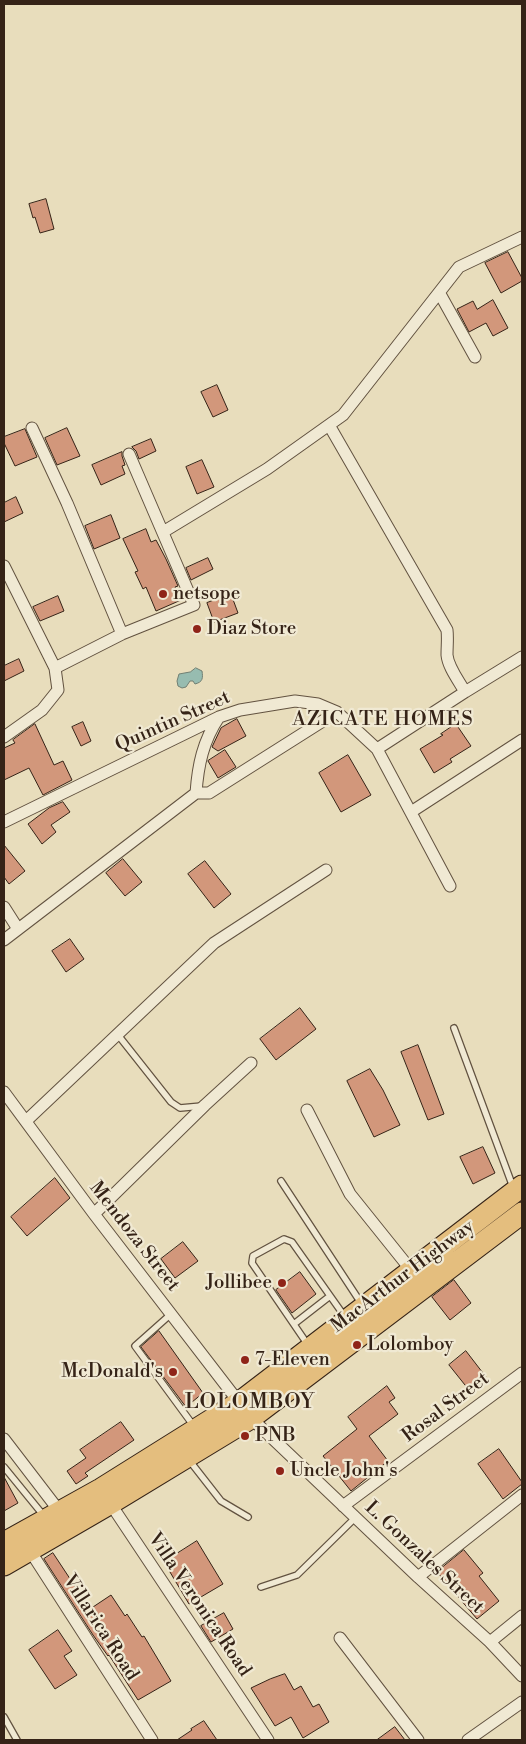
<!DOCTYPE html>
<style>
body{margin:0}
#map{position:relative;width:526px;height:1744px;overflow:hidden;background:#e8ddbc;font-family:"Libre Bodoni",serif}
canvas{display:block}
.frame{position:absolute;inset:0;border:5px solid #352317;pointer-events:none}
</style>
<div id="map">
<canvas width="526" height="1744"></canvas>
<div class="frame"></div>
</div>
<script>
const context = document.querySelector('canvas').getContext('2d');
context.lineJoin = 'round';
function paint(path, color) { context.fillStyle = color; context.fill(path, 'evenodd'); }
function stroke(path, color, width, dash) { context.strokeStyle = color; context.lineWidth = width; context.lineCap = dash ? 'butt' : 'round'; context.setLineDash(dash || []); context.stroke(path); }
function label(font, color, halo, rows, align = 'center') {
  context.font = font + ' "Libre Bodoni",serif'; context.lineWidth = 4.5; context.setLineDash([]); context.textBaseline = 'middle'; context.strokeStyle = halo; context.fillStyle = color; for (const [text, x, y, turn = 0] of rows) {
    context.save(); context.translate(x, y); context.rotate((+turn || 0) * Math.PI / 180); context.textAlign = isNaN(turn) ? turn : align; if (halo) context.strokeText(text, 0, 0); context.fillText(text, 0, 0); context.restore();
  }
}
const water = new Path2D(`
 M196 668 202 671C203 678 203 682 195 684L193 681H190L186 687 182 688 178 686 177 681 179 674 190 672Z`);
paint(water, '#97bcb0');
stroke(water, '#707f73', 1);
const building = new Path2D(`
 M46 199 54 229 40 233 35 217 33 218 29 204Z
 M508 252 522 278V281L501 293 485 263Z
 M493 300 508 328 493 336 486 323 469 332 457 309 473 301 477 309Z
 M217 385 228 410 213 417 201 392Z
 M67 428 80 456 57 465 45 438Z
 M25 429 37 457 15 466 4 443V437Z
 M151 439 156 451 139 459 136 451 132 447Z
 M122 452V456L125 465 122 466 125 474 101 485 92 465Z
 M202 460 214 487 197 494 186 467Z
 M16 497 23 513 4 522V503Z
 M111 515 120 538 94 549 85 526Z
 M146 529 151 542 156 540 166 559 178 586 175 587 181 600 156 611 146 587 143 589 135 572 138 571 123 539Z
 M208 558 213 569 191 580 186 568Z
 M231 594 238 613 214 622 207 603Z
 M58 596 64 611 40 621 33 607Z
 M19 659 24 671 4 681V666Z
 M237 719 246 736 218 751 212 747 221 728Z
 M83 722 91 741 81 746 72 727Z
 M35 724 54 765 63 761 72 780 43 795 29 768 4 780V748L15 743 13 740Z
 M456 724 471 746 450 759 452 762 434 773 420 749 443 735 441 734Z
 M225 750 236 767 218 778 208 761Z
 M348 755 371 795 341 812 319 773Z
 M63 802 70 812 51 825 56 832 42 844 28 824 49 808Z
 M4 845 25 871 9 884 4 877Z
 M123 859 142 882 125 896 106 873Z
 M205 861 231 894 214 908 188 874Z
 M70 939 84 959 66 972 52 951Z
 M300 1008 316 1029 276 1060 260 1039Z
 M418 1045 444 1114 428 1120 401 1052Z
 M370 1069 383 1090 400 1125 374 1137 347 1081Z
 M483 1147 495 1173 473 1184 460 1157Z
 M55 1178 70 1198 27 1236 11 1217Z
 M183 1242 198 1261 175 1278 161 1259Z
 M300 1272 316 1294 292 1313 276 1290Z
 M454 1280 471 1303 450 1320 432 1297Z
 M159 1331 203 1393 186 1407 141 1347Z
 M466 1351 486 1377 469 1390 449 1365Z
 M387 1386 395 1398 389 1402 398 1414 369 1436 388 1461 351 1491 323 1456 357 1429 348 1417Z
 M121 1422 134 1440 85 1473 88 1476 76 1484 67 1471 86 1458 80 1450Z
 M499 1449 522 1482V1484L503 1499 478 1464Z
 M4 1477 18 1503 4 1511Z
 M197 1541 223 1584 189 1604 164 1562Z
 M464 1550 483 1573 479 1576 499 1601 477 1619 437 1572Z
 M53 1553 90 1609 111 1595 125 1616 127 1614 142 1637 144 1636 171 1681 138 1700 109 1655 108 1656 93 1635 44 1559Z
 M224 1613 233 1629 211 1642 201 1626Z
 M58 1630 72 1651 64 1656 77 1675 55 1689 29 1650Z
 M285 1674 294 1690 301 1686 313 1707 319 1704 329 1722 303 1738 291 1717 275 1726 251 1688 270 1679Z
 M204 1721 217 1740H177L192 1730 191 1729Z
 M395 1727 405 1740H377Z`);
paint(building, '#d2977b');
stroke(building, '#352317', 1);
const lane = new Path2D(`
 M454 1028 513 1187
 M118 1035 171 1102 180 1108 202 1106
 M281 1181 361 1303
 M171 1314 135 1346 193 1425
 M294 1324 330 1296
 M308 1345 252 1263 253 1256 284 1239 292 1242 345 1317
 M189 1460 221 1501 248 1517
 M4 1467 44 1516
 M261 1587 297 1575 355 1518
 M4 1717 17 1740`);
const street = new Path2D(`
 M440 294 475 357
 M329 425 447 630C448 638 447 646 447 655 448 667 459 681 465 692
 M32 428 67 503 122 634
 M163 532 267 469 343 415 459 267 522 237
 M4 566 55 668
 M4 737 42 710 58 690 55 668 122 634 194 605 129 454
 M377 749 465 692 522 657
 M196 793C198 765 203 741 219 717
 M411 812 522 740
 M4 822 219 717 240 710 295 701 318 704 337 712 377 749 450 886
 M4 907 18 929
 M4 940 196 793H209L337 712
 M4 1092 94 1214 251 1418 418 1577 490 1642 522 1676
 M307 1110 350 1194 411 1270
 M26 1121 214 943 326 870
 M94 1214 205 1105 251 1063
 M4 1439 60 1512
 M108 1500 268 1740
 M343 1506 522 1373
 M27 1546 152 1740
 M418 1577 522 1495
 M340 1638 418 1740
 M490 1642 522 1616
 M468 1740 522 1702`);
const highway = new Path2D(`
 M4 1543 101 1489 240 1402 522 1186
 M4 1565 111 1503 251 1418 522 1213`);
stroke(lane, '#625240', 8);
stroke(street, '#625240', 13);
stroke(highway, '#352317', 23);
stroke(lane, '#f0e9d3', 5.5);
stroke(street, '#f0e9d3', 11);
stroke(highway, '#e4be7e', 21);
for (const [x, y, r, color] of [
 [163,594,5,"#8f2418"],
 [197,629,5,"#8f2418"],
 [282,1283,5,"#8f2418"],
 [357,1345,5,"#8f2418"],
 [245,1360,5,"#8f2418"],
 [173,1372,5,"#8f2418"],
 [245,1436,5,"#8f2418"],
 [280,1471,5,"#8f2418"]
]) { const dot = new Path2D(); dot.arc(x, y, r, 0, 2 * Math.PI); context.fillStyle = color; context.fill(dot); stroke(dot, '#f0e9d3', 2); }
label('19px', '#352317', '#f0e9d3', [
 ["netsope",173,594],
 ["Diaz Store",207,629],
 ["Jollibee",272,1283,"right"],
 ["Lolomboy",367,1345],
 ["7-Eleven",255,1360],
 ["McDonald's",163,1372,"right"],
 ["PNB",255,1436],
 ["Uncle John's",290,1471]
], 'left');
label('19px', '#352317', '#f0e9d3', [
 ["Quintin Street",173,722,-24],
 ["Mendoza Street",134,1237,52],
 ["MacArthur Highway",403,1277,-37],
 ["Rosal Street",446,1408,-37],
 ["L. Gonzales Street",424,1558,43],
 ["Villa Veronica Road",199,1605,56],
 ["Villarica Road",100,1628,57]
]);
context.letterSpacing = '1px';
label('20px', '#352317', '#f0e9d3', [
 ["AZICATE HOMES",383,720]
]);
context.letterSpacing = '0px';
context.letterSpacing = '1px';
label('21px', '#352317', '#f0e9d3', [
 ["LOLOMBOY",250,1403]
]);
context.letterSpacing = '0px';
</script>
